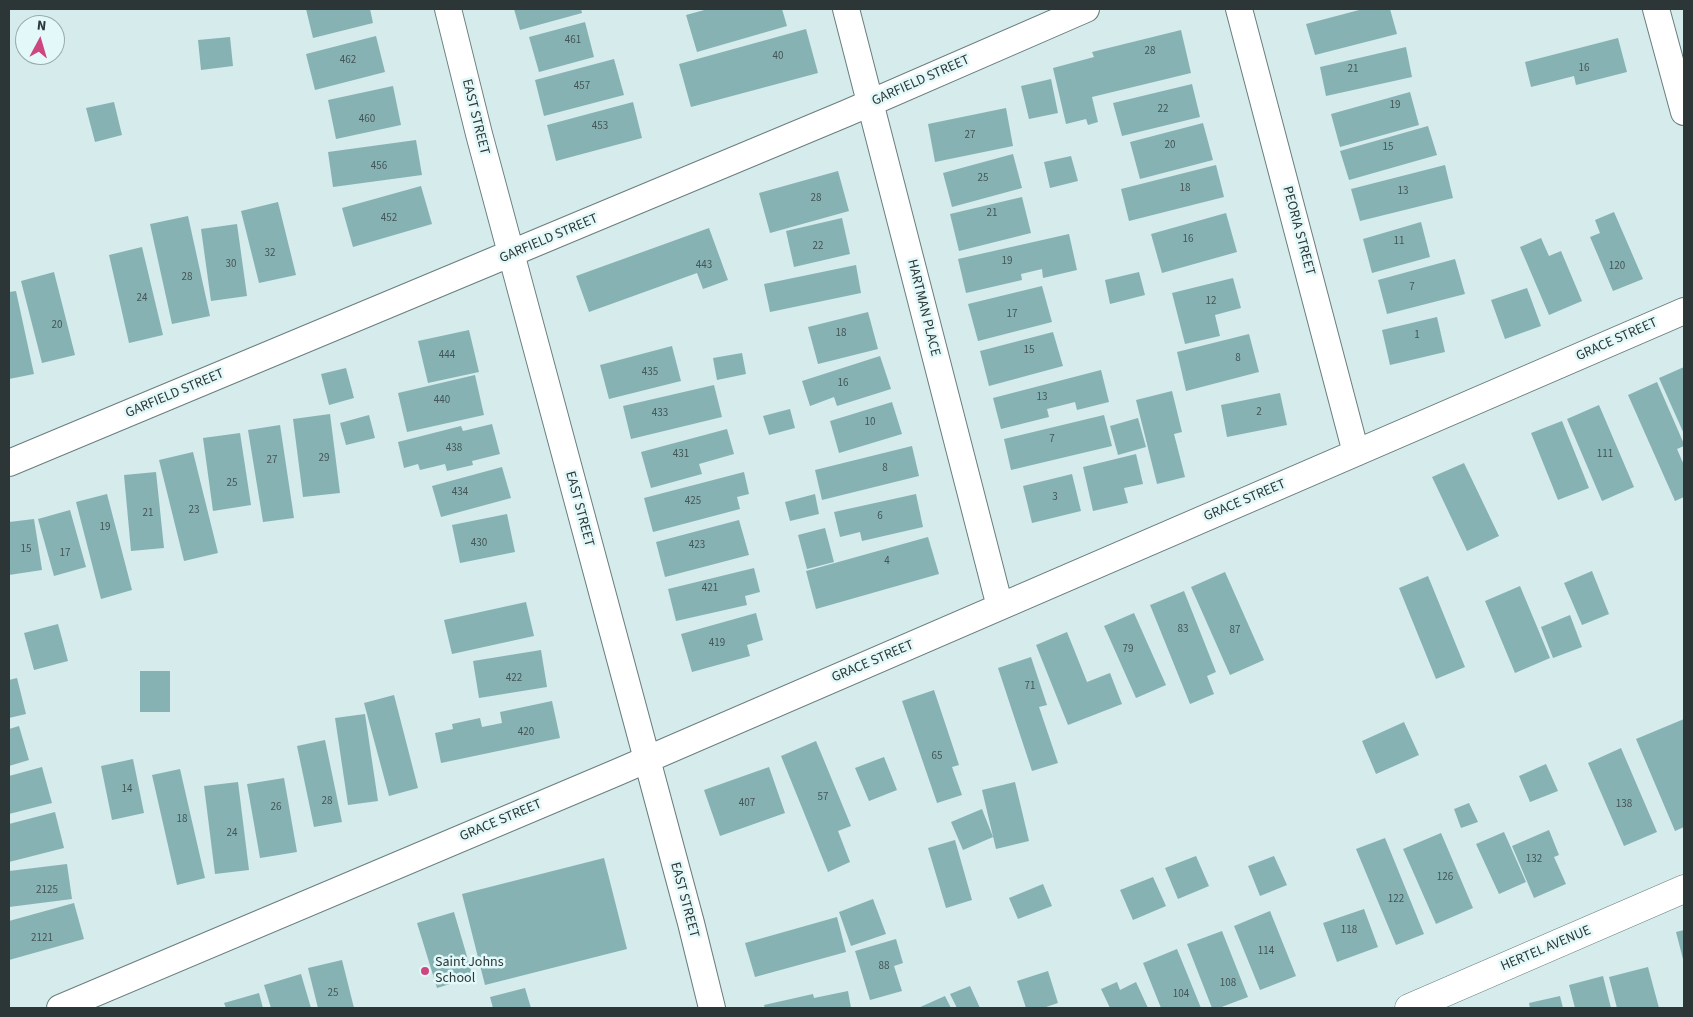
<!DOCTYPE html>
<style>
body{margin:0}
#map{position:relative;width:1693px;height:1017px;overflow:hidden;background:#d5ebec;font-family:"Source Sans 3",sans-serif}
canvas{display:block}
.frame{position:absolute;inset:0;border:10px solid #2d3636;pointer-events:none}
.north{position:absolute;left:15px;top:15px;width:50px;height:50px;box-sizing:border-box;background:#e2f8f9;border:1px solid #9aaaab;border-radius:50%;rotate:6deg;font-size:14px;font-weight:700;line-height:20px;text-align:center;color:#2d3636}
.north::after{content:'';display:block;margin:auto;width:18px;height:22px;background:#ce4680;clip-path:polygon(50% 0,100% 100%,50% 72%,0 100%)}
</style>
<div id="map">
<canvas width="1693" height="1017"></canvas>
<div class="frame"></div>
<div class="north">N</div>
</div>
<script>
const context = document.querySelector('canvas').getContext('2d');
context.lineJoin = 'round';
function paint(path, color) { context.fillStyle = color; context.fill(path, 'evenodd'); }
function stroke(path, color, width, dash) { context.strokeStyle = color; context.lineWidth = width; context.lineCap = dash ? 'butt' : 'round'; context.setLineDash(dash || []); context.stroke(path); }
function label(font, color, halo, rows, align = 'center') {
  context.font = font + ' "Source Sans 3",sans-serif'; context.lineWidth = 5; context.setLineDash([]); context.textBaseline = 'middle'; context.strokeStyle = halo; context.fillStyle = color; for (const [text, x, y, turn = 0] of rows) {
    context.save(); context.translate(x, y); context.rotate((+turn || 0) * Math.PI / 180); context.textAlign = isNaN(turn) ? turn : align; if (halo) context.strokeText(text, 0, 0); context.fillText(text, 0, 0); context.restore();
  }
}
paint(new Path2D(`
 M306 9H370L373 23 313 38Z
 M514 9H581L582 13 520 30Z
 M708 9H782L787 26 697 52 686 15Z
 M1363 9H1390L1397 34 1315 55 1306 24Z
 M585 22 594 57 539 72 529 37Z
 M806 29 818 73 691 107 679 64Z
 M1181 30 1191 73 1092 97 1098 122 1088 125 1086 119 1066 124 1053 68 1094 57 1092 52Z
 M376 36 385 72 315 90 306 54Z
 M230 37 233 66 201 70 198 40Z
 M1618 38 1627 72 1576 85 1574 76 1531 87 1525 62Z
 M1406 47 1412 77 1326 96 1320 67Z
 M614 59 624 95 544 116 535 80Z
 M1051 79 1058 113 1029 119 1021 86Z
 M1192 84 1200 117 1122 136 1113 103Z
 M393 86 401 125 336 139 328 100Z
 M1410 92 1419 125 1340 147 1331 114Z
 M114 102 122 135 95 142 86 108Z
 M633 102 642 138 556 161 547 125Z
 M1006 108 1013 146 935 162 928 124Z
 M1203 123 1213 160 1140 179 1130 142Z
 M1428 126 1437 155 1349 180 1340 151Z
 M416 140 422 175 333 187 328 152Z
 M1013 154 1022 188 952 207 943 173Z
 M1071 156 1078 181 1050 188 1044 162Z
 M1216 165 1224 197 1129 221 1121 189Z
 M1445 165 1453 198 1360 221 1351 189Z
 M838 171 849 211 770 233 759 193Z
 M421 186 432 224 353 247 342 208Z
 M1022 197 1031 233 959 251 950 214Z
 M278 202 296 275 259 283 241 211Z
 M1614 212 1643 279 1613 291 1590 237 1600 233 1595 220Z
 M1226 213 1237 252 1162 273 1151 234Z
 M188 216 210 316 172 324 150 224Z
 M842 218 850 254 794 267 786 231Z
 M1421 222 1430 257 1372 273 1363 239Z
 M237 224 247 296 211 301 201 229Z
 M709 228 728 280 703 289 697 273 589 312 576 276Z
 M1069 234 1077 270 1043 278 1042 269 1021 274 1022 280 966 293 958 259Z
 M1541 238 1549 256 1561 251 1582 301 1549 315 1520 247Z
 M142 247 163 335 129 343 109 255Z
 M1455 259 1465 294 1387 314 1378 280Z
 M856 265 861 293 770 312 764 284Z
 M54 272 75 355 42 363 21 281Z
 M1139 272 1145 295 1110 304 1105 280Z
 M1233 278 1241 308 1215 315 1220 336 1185 344 1172 293Z
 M1042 286 1052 322 978 341 968 304Z
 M1527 288 1541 326 1505 339 1491 300Z
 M16 291 34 374 9 379V292Z
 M868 312 878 349 818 364 808 327Z
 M1437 317 1445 352 1390 365 1382 330Z
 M469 330 479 372 428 383 418 341Z
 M1053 332 1063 366 989 386 980 351Z
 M1249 334 1259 372 1186 391 1177 352Z
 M672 346 681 381 609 399 600 365Z
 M742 353 746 374 717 380 713 358Z
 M880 356 891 389 837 406 834 397 810 406 802 381Z
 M1684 367V434L1659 378Z
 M346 368 354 398 329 405 321 374Z
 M1101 370 1109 402 1077 410 1075 402 1047 409 1049 417 1001 429 993 398Z
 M475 375 484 415 407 432 398 393Z
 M1657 382 1684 444V446L1677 449 1684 465V478L1683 479 1684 483V497L1675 501 1628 395Z
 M714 385 722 417 631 439 623 406Z
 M1172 391 1182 432 1174 434 1185 477 1157 484 1136 400Z
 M1280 393 1287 425 1227 437 1221 405Z
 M892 402 902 434 839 453 830 421Z
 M1599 405 1634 487 1602 501 1567 419Z
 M790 409 795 428 769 435 763 416Z
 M330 414 340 493 303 497 293 419Z
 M369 415 375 438 346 445 340 423Z
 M1104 415 1112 446 1011 470 1004 439Z
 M1138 418 1146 447 1118 455 1110 426Z
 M1562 421 1589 488 1558 500 1531 433Z
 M492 424 500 454 472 461 473 465 447 471 445 464 420 470 418 464 404 468 398 442 461 426 463 431Z
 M280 425 294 518 263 522 248 430Z
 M727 429 734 454 699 464 702 474 651 488 641 452Z
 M240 433 251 505 213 511 203 438Z
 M912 446 919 476 822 500 815 470Z
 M193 452 218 553 184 561 159 460Z
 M1136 454 1143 484 1124 488 1128 503 1093 511 1083 467Z
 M1464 463 1499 536 1467 551 1432 477Z
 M502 467 511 498 441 517 432 486Z
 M156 472 164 548 131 551 124 475Z
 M744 472 749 494 737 497 740 509 653 532 644 498Z
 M1072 474 1081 511 1032 523 1023 486Z
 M107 494 132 590 101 599 76 502Z
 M815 494 819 514 790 521 785 502Z
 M916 494 923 527 862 541 860 532 840 537 834 512Z
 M70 510 86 567 54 576 38 519Z
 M507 514 515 552 460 563 452 525Z
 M34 519 42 570 9 575V522Z
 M739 520 749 555 665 577 656 542Z
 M825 528 834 562 807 569 798 535Z
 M928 537 939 574 816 609 806 571Z
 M754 568 760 592 745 596 747 605 676 621 668 589Z
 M1592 571 1609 614 1582 625 1564 583Z
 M1225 572 1264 660 1230 675 1191 587Z
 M1428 576 1465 667 1436 679 1399 588Z
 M1520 586 1550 658 1515 673 1485 601Z
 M1184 591 1216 672 1207 676 1214 694 1190 704 1150 605Z
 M526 602 534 636 452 654 444 620Z
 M756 613 763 640 747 645 750 656 692 672 681 634Z
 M1134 613 1166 685 1136 698 1104 626Z
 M1570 615 1582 647 1553 658 1541 627Z
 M58 624 68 661 34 670 24 633Z
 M1067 632 1087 682 1110 673 1122 704 1068 725 1036 645Z
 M541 650 547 687 479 698 473 661Z
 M1031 657 1047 705 1039 707 1058 763 1032 771 998 668Z
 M140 671H170V712H140Z
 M17 678 26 714 9 718V680Z
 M934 690 959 765 952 767 962 795 937 803 902 701Z
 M394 695 418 788 389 796 364 703Z
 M552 701 560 738 441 763 435 733 453 729 452 724 480 718 482 727 502 723 500 712Z
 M365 714 378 801 348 805 335 718Z
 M1684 719V827L1675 831 1636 739Z
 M1404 722 1419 755 1376 774 1362 741Z
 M19 726 29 760 9 766V729Z
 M325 740 342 822 314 827 297 746Z
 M816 741 851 826 838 831 850 862 828 872 781 756Z
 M1621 748 1657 832 1624 846 1588 763Z
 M884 757 897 790 869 801 855 768Z
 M133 759 144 813 112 820 101 766Z
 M1546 764 1558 791 1530 802 1519 776Z
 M42 767 52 803 9 814V776Z
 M769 767 785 813 720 836 704 790Z
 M180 769 205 878 177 885 152 775Z
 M284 778 297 852 260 858 247 784Z
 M238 782 249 870 215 874 204 786Z
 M1015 782 1029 841 996 849 982 790Z
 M1469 803 1478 822 1461 828 1454 809Z
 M982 809 993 837 963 850 951 822Z
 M55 812 64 848 9 862V824Z
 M1549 830 1559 855 1554 857 1566 884 1534 898 1512 846Z
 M1504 832 1526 882 1499 894 1476 844Z
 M1441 833 1473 908 1436 924 1403 849Z
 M1385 838 1424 934 1396 945 1356 849Z
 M955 840 972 900 946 908 928 848Z
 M1196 856 1209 886 1178 899 1165 868Z
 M1274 856 1287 885 1260 896 1248 866Z
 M604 858 627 949 485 985 462 894Z
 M67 864 72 899 9 907V871Z
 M1153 877 1166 906 1133 920 1120 890Z
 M1043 884 1052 906 1018 919 1009 898Z
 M873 899 886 934 851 946 839 912Z
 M74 903 84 939 9 960V921Z
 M1364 909 1378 947 1337 962 1323 923Z
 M1270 911 1296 976 1260 990 1234 926Z
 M454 912 473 977 437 988 417 923Z
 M837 917 846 952 755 977 745 943Z
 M1684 930V963L1676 932Z
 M1222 931 1248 997 1219 1008H1212L1187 944Z
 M896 939 903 963 894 966 902 991 870 1000 855 951Z
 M1177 949 1201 1008H1161L1143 963Z
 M342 960 354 1008H318L308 968Z
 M1648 967 1659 1008H1617L1609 977Z
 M1048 971 1058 1003 1043 1008H1026L1017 981Z
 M301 974 311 1008H271L264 985Z
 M1603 976 1611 1008H1575L1569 985Z
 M1117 982 1120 990 1136 982 1148 1008H1110L1101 989Z
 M970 986 980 1008H957L950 994Z
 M525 988 531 1008H493L490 997Z
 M848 991 851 1008H765L764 1005 813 994 814 998Z
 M259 993 263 1008H226L224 1003Z
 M945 996 951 1008H918Z
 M1560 996 1563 1008H1530L1529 1003Z`), '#87b2b4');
const minor = new Path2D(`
 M448 9 479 134 691 923 712 1008
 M846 9 1000 607
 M1239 9 1356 453
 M1656 9 1684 112
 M9 463 847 113 1086 9
 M60 1008 618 772 1684 311`);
const tertiary = new Path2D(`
 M1409 1008 1684 889`);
stroke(minor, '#6a7d7e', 28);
stroke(tertiary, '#6a7d7e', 29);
stroke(minor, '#fff', 26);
stroke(tertiary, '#fff', 28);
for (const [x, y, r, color] of [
 [425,971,5,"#ce4680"]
]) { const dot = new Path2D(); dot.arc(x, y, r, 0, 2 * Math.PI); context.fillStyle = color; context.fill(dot); stroke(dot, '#e2f8f9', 2); }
label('11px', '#445556', null, [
 ["461",573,41],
 ["28",1150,52],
 ["40",778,57],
 ["462",348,61],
 ["16",1584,69],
 ["21",1353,70],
 ["457",582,87],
 ["19",1395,106],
 ["22",1163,110],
 ["460",367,120],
 ["453",600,127],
 ["27",970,136],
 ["20",1170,146],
 ["15",1388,148],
 ["456",379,167],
 ["25",983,179],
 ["18",1185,189],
 ["13",1403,192],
 ["28",816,199],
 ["21",992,214],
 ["452",389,219],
 ["16",1188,240],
 ["11",1399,242],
 ["22",818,247],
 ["32",270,254],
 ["19",1007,262],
 ["30",231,265],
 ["443",704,266],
 ["120",1617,267],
 ["28",187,278],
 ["7",1412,288],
 ["24",142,299],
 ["12",1211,302],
 ["17",1012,315],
 ["20",57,326],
 ["18",841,334],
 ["1",1417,336],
 ["15",1029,351],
 ["444",447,356],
 ["8",1238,359],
 ["435",650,373],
 ["16",843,384],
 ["13",1042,398],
 ["440",442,401],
 ["2",1259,413],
 ["433",660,414],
 ["10",870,423],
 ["7",1052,440],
 ["438",454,449],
 ["431",681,455],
 ["111",1605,455],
 ["29",324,459],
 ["27",272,461],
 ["8",885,469],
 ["25",232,484],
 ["434",460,493],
 ["3",1055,498],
 ["425",693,502],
 ["23",194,511],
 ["21",148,514],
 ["6",880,517],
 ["19",105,528],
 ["430",479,544],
 ["423",697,546],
 ["15",26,550],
 ["17",65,554],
 ["4",887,562],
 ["421",710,589],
 ["83",1183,630],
 ["87",1235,631],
 ["419",717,644],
 ["79",1128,650],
 ["422",514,679],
 ["71",1030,687],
 ["420",526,733],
 ["65",937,757],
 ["14",127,790],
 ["57",823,798],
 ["28",327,802],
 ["407",747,804],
 ["138",1624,805],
 ["26",276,808],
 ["18",182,820],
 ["24",232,834],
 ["132",1534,860],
 ["126",1445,878],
 ["2125",47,891],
 ["122",1396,900],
 ["118",1349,931],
 ["2121",42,939],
 ["114",1266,952],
 ["88",884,967],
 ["108",1228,984],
 ["25",333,994],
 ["104",1181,995]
]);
label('14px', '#2d3636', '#e2f8f9', [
 ["GARFIELD STREET",921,81,-24],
 ["EAST STREET",475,117,76],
 ["PEORIA STREET",1298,231,75],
 ["GARFIELD STREET",549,239,-23],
 ["HARTMAN PLACE",923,308,76],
 ["GRACE STREET",1617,340,-24],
 ["GARFIELD STREET",175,394,-23],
 ["GRACE STREET",1245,501,-23],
 ["EAST STREET",579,509,75],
 ["GRACE STREET",873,662,-23],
 ["GRACE STREET",501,821,-23],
 ["EAST STREET",684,900,75],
 ["HERTEL AVENUE",1546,949,-23]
]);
label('14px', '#2d3636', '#e2f8f9', [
 ["Saint Johns",435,963],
 ["School",435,979]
], 'left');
</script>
